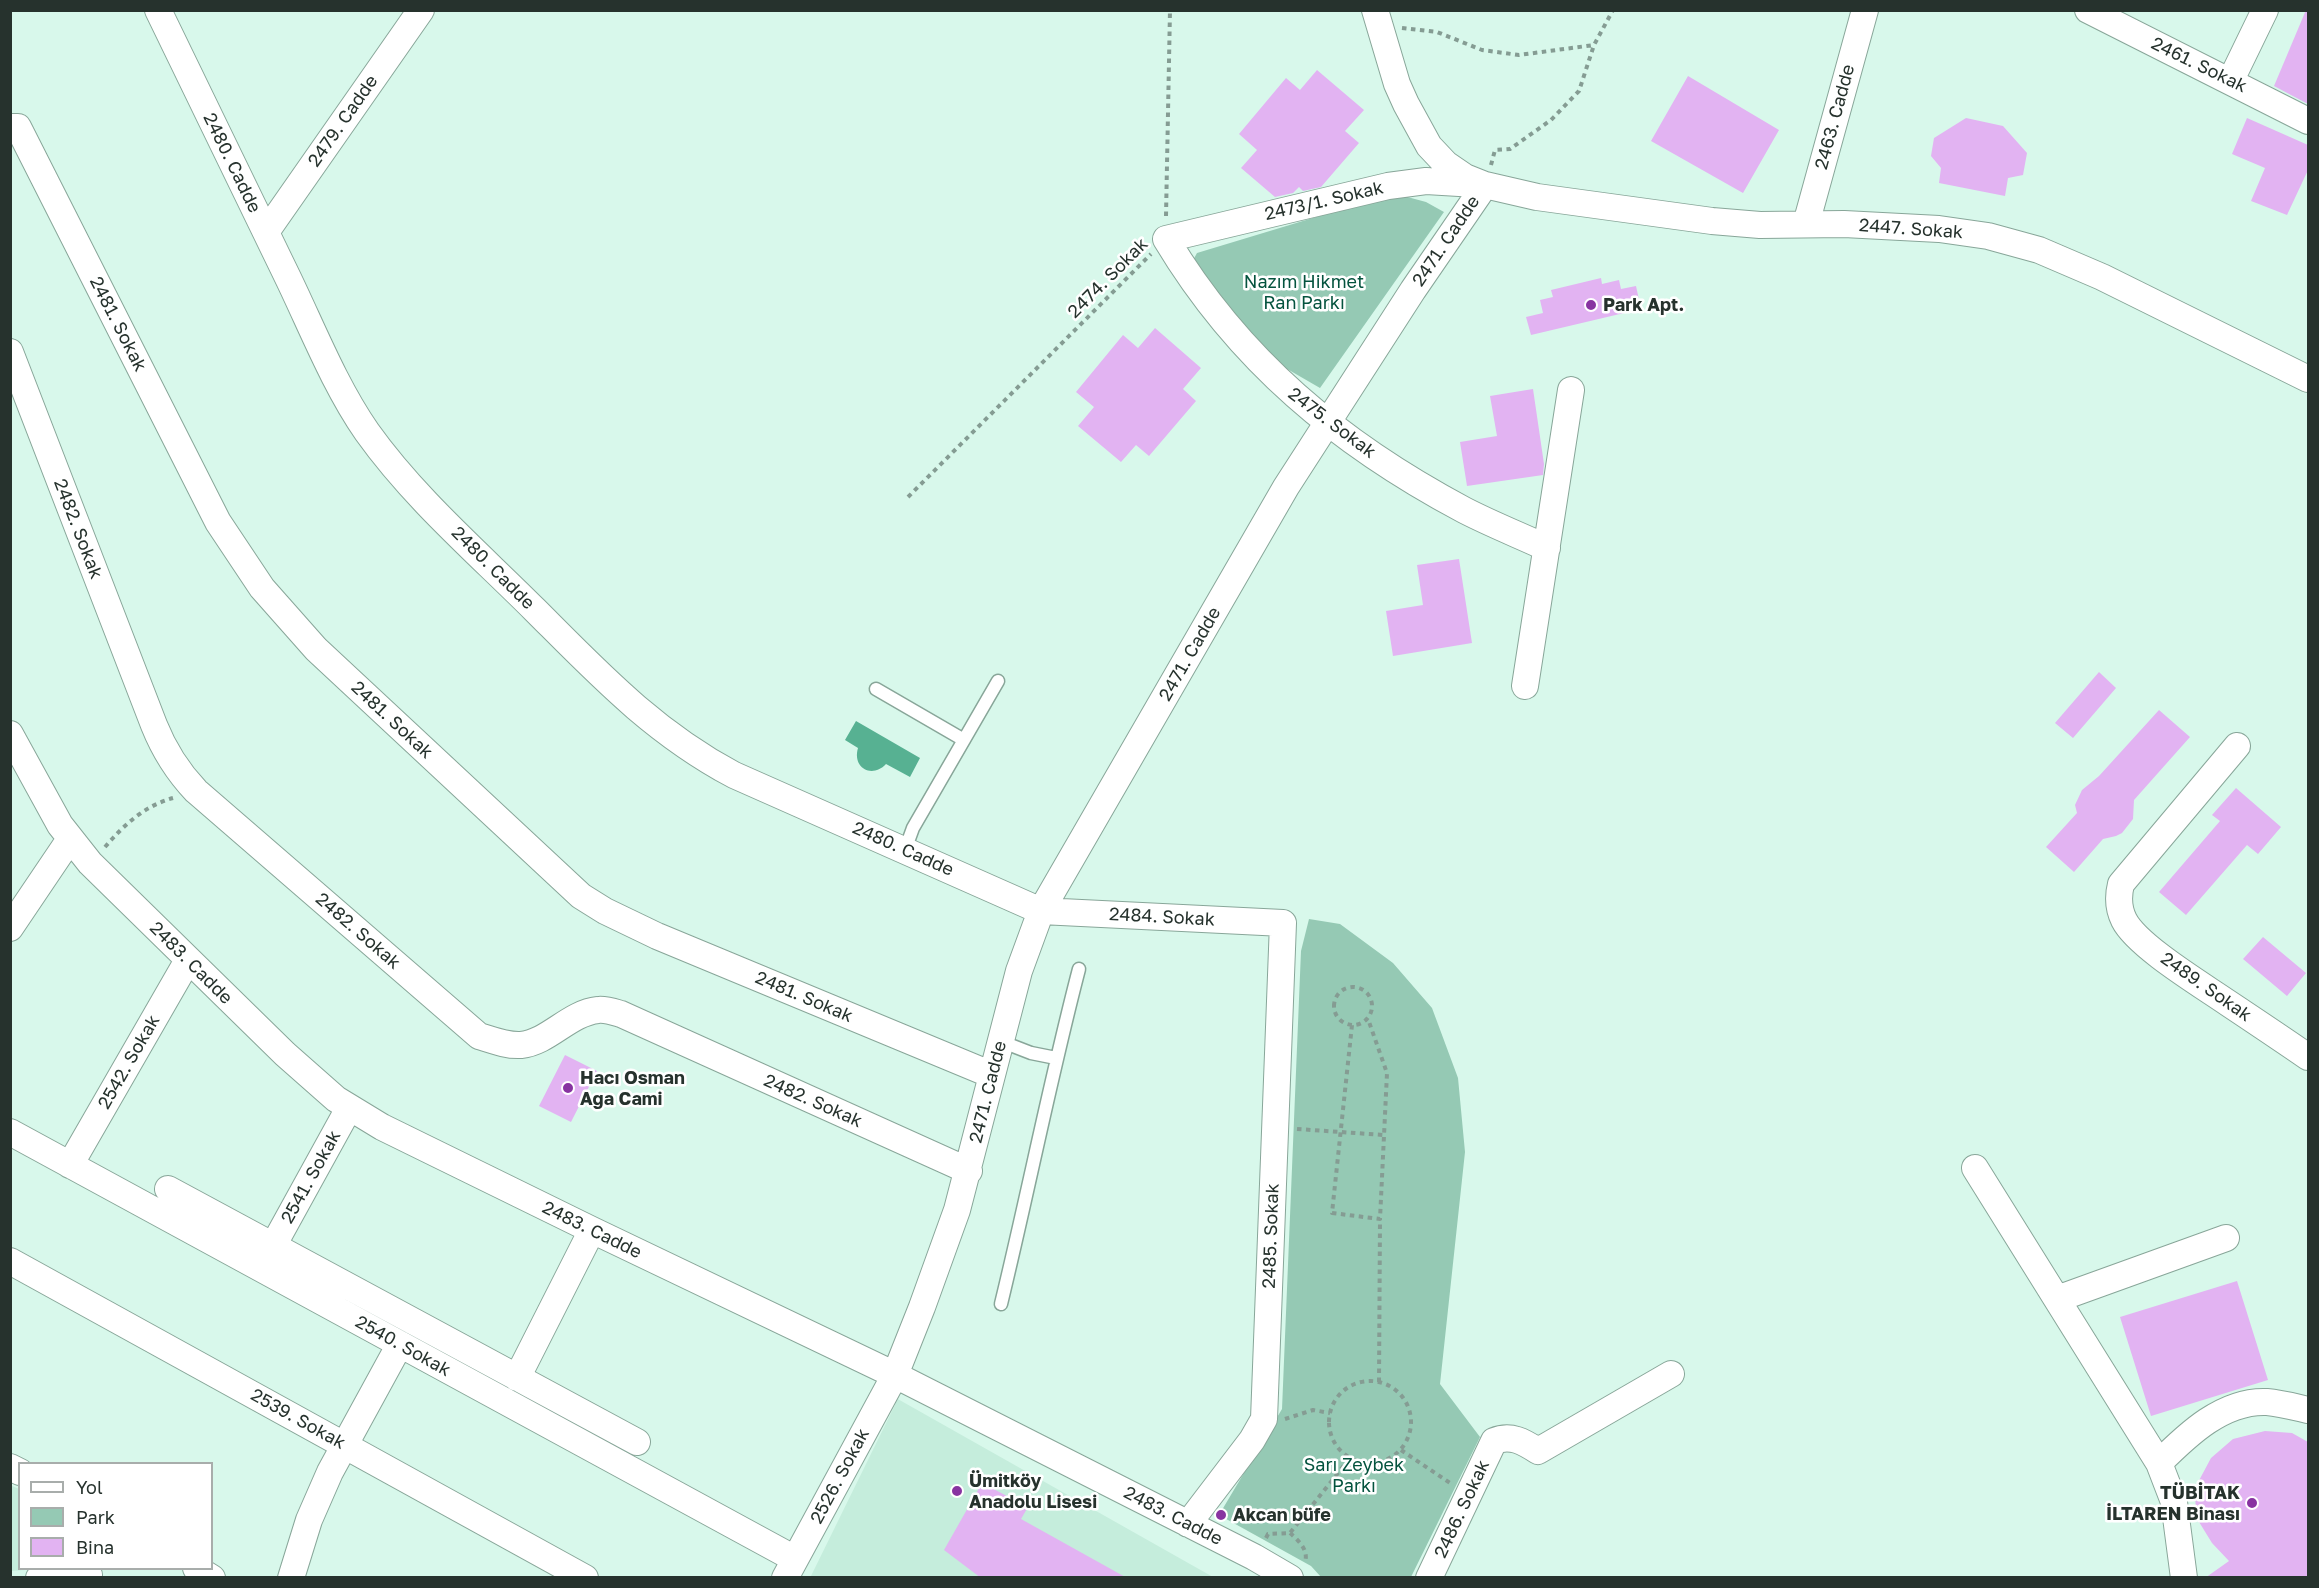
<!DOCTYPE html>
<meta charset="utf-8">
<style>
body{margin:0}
#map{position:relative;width:2319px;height:1588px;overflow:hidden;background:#d8f8eb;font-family:"Golos Text",sans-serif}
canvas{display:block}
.frame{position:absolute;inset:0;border:12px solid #26322d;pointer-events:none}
.legend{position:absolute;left:18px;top:1462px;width:195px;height:108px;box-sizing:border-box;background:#fff;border:2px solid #a8adab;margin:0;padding:8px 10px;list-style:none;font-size:18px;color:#26322d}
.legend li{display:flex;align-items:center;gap:12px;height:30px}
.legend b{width:30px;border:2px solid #a8adab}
</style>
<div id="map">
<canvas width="2319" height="1588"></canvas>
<div class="frame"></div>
<ul class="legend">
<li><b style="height:8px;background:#fff"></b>Yol</li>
<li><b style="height:16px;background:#95c9b4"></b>Park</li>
<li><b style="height:16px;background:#e2b3f2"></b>Bina</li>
</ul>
</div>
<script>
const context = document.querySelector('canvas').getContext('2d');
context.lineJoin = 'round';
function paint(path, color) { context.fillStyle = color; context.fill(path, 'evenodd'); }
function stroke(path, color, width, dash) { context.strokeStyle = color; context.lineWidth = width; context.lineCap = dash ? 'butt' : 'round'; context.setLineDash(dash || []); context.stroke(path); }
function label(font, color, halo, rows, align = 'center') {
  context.font = font + ' "Golos Text",sans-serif'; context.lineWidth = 5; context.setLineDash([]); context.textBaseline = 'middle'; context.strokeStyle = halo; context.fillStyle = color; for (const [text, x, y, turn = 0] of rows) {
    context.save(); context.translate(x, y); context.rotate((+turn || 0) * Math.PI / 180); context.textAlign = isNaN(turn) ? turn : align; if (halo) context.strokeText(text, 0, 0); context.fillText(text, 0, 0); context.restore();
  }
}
paint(new Path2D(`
 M896 1398 1213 1577 810 1578 895 1405Z
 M10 1485 19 1489 20 1568 39 1569 11 1571Z`), '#c5eddc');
paint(new Path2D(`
 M1400 195 1426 202 1444 212 1320 388 1282 366 1247 338 1192 262 1197 253 1369 201Z
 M1309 919 1340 924 1393 963 1432 1008 1458 1078 1465 1152 1440 1384 1480 1437 1411 1577H1321L1311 1566 1219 1515 1282 1409 1301 951Z`), '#95c9b4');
paint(new Path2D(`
 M856 721 920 758 910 777 886 764C872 779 852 768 858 748L845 740Z`), '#57b192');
paint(new Path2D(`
 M2306 10H2308V104L2274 86Z
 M1317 70 1364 110 1345 131 1359 143 1321 187 1303 191 1299 187 1293 193 1275 197 1241 168 1257 150 1239 134 1286 78 1300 90Z
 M1688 76 1779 130 1743 193 1651 141Z
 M1966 118 2003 126 2027 153 2023 175 2008 178 2005 196 1939 183 1941 168 1931 156 1934 138Z
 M2247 118 2308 145V170L2287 215 2251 201 2265 168 2232 154Z
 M1601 278 1602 284 1619 280 1621 289 1636 286 1641 309 1531 335 1526 317 1543 313 1540 300 1553 297 1551 290Z
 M1155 328 1201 368 1183 389 1196 401 1149 456 1136 445 1121 462 1078 426 1094 407 1076 392 1123 335 1138 348Z
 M1533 389 1544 464 1543 475 1467 486 1460 442 1497 436 1490 396Z
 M1459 559 1472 643 1393 656 1386 611 1423 605 1417 565Z
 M2099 672 2116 688 2073 738 2055 723Z
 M2159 710 2190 737 2134 800 2133 819 2122 833 2116 836 2103 839 2074 872 2046 847 2077 813 2075 805 2082 790 2099 776Z
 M2236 788 2281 827 2258 854 2247 845 2186 915 2159 892 2220 821 2212 815Z
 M2263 937 2306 973 2287 996 2243 959Z
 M565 1055 597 1071 571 1122 539 1106Z
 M2237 1281 2268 1380 2151 1416 2120 1317Z
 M2265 1431 2292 1433 2308 1442V1578H2205L2229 1561 2212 1543 2196 1517 2195 1488 2211 1458 2233 1439Z
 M982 1483 1028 1507 1021 1519 1127 1578H981L944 1550Z`), '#e2b3f2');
const lane = new Path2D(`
 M876 689 964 740
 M905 850 913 828 998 681
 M1000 1041 1031 1053 1056 1058
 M1001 1304C1028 1193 1050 1080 1079 969`);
const street = new Path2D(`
 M158 10C202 100 245 190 289 280 313 330 335 386 367 432 414 498 478 553 535 610 598 673 653 732 734 775L1041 911 1283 923 1264 1419 1252 1440 1188 1524
 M1375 10 1397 84 1406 104 1429 146 1446 164 1465 177 1485 185 1537 197 1712 221 1760 225 1844 224 1939 229 1988 236 2039 250 2102 277 2308 379
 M2088 10 2308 121
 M2231 80 2265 10
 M10 127H18L218 522 262 588 316 649 581 896 605 911 657 936 992 1075
 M1476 184 1426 181 1388 186 1166 239C1239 361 1340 444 1464 510 1491 524 1519 535 1547 548
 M1806 224 1865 10
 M266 232 421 10
 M10 352 154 725C164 750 177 771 196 791L479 1036C492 1040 507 1046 521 1045 549 1042 569 1013 598 1010 605 1009 614 1012 621 1014L969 1171
 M1525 686 1571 390
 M10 734 60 825 90 863 285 1054 336 1099 382 1127 592 1230 895 1375 1254 1557 1290 1578
 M2237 746 2121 884C2118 896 2118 908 2124 920 2137 946 2202 985 2228 1003 2255 1021 2282 1039 2308 1057
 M10 928 70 839
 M10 1132 795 1559
 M70 1165 188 960
 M1975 1168 2159 1463 2174 1502 2184 1578
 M168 1189 637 1442
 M273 1246 349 1108
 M10 1261 585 1578
 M2057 1299 2226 1238
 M517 1378 592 1230
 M2159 1463C2187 1435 2223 1400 2267 1402 2280 1403 2295 1407 2308 1410
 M10 1467 20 1472
 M196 1568 212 1578
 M39 1578 89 1575
 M291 1578 309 1520 330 1472 400 1344
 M785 1578 895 1375 922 1307 957 1210 1019 971 1041 911 1286 487 1413 290 1485 185
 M1429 1578 1494 1441C1511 1434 1524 1442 1538 1451L1671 1374`);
stroke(lane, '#88a699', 15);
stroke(street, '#88a699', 28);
stroke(new Path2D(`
 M1402 28 1437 32 1482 50 1519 55 1594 45
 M1491 165 1495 150 1510 149 1551 120 1579 91 1594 45 1613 10
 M1166 216 1170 10
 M908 497 1151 254
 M105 847C124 825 144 806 173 798
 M1334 1006a19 19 0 1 1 38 0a19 19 0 1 1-38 0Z
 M1352 1025 1332 1213 1380 1219 1387 1073 1368 1019
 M1297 1129 1384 1135
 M1329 1422a41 41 0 1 1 82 0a41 41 0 1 1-82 0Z
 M1379 1382 1380 1219
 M1285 1419 1313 1410 1330 1413
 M1401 1450 1450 1483
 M1290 1533C1298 1540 1309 1550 1305 1562
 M1266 1538 1268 1534 1290 1533 1350 1458`), '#859c93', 4, [4.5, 4.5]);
stroke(lane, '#fff', 12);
stroke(street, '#fff', 26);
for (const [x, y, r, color] of [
 [1591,305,6,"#8833a1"],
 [568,1088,6,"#8833a1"],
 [957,1491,6,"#8833a1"],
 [2252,1503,6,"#8833a1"],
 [1221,1515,6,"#8833a1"]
]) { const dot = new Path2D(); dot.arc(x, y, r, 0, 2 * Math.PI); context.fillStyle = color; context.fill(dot); stroke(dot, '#fff', 2); }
label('18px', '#26322d', '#fff', [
 ["2461. Sokak",2199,65,26],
 ["2463. Cadde",1835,117,-75],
 ["2479. Cadde",343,121,-55],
 ["2480. Cadde",232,163,64],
 ["2473/1. Sokak",1324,201,-13],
 ["2447. Sokak",1911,229,4],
 ["2471. Cadde",1446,241,-56],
 ["2474. Sokak",1108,278,-45],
 ["2481. Sokak",118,324,63],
 ["2475. Sokak",1332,423,37],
 ["2482. Sokak",78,529,69],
 ["2480. Cadde",493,568,45],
 ["2471. Cadde",1190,654,-60],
 ["2481. Sokak",392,720,43],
 ["2480. Cadde",903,849,24],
 ["2484. Sokak",1162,917,3],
 ["2482. Sokak",358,931,41],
 ["2483. Cadde",191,963,45],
 ["2489. Sokak",2206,987,35],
 ["2481. Sokak",804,997,23],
 ["2542. Sokak",129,1062,-60],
 ["2471. Cadde",988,1092,-76],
 ["2482. Sokak",813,1101,24],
 ["2541. Sokak",311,1177,-61],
 ["2483. Cadde",592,1230,26],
 ["2485. Sokak",1271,1236,-88],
 ["2540. Sokak",403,1346,29],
 ["2539. Sokak",298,1419,29],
 ["2526. Sokak",840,1476,-62],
 ["2486. Sokak",1462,1509,-65],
 ["2483. Cadde",1173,1516,27]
]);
label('18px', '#04533e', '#fff', [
 ["Nazım Hikmet",1304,282],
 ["Ran Parkı",1304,303],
 ["Sarı Zeybek",1354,1465],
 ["Parkı",1354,1486]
]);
label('bold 18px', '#26322d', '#fff', [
 ["Park Apt.",1603,305],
 ["Hacı Osman",580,1078],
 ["Ağa Cami",580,1099],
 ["Ümitköy",969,1481],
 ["Anadolu Lisesi",969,1502],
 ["TÜBİTAK",2240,1493,"right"],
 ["İLTAREN Binası",2240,1514,"right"],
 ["Akcan büfe",1233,1515]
], 'left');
</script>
